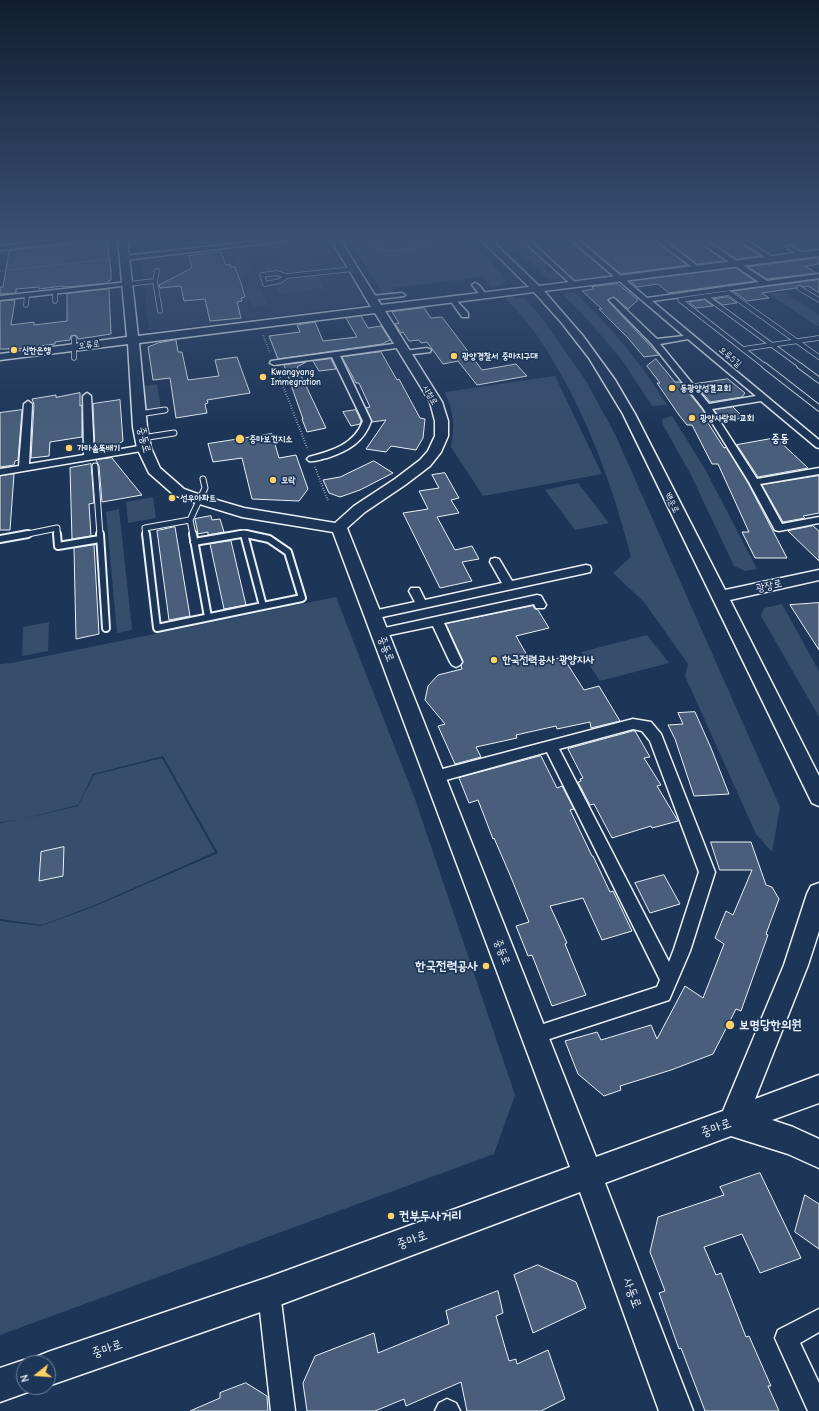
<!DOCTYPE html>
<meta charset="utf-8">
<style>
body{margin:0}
#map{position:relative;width:819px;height:1411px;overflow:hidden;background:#1d3557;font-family:"Comic Neue",sans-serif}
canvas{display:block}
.north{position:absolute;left:16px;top:1355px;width:40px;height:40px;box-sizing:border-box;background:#1d3557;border:1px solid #6e8097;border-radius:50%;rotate:253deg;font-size:11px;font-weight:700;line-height:16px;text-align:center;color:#e8f1f8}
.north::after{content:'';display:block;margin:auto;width:14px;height:18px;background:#ffd166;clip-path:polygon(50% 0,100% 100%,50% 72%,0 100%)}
</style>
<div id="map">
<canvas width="819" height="1411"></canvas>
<div class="north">N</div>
</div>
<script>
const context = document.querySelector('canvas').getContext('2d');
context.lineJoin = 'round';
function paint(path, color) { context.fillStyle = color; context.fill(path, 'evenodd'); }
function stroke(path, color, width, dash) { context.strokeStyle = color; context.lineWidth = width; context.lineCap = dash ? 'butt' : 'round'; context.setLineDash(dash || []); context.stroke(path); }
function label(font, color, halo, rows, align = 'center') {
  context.font = font + ' "Comic Neue","Poor Story",sans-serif'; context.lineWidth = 3.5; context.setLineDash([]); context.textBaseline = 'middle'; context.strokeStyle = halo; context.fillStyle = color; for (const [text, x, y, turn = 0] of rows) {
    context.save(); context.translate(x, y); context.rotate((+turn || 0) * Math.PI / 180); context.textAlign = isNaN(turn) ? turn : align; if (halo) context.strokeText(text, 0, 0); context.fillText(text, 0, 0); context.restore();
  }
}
paint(new Path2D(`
 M314 239 326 242 365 301 355 306 156 331 149 329 141 260Z`), '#2a4162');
paint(new Path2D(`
 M347 238H464L491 262 506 281 502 285 492 287 481 277 392 288 395 294 384 296Z
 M503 238H518L548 265 543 267 548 272H556L561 276 555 280 547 278Z
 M574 245 608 272 605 276 580 279 572 278 540 249Z
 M246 255 253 270 241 276 234 257Z
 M301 258 307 259 313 270 290 272 281 270 269 271 265 263Z
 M317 276 324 289 280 294 276 286 286 284 293 279Z
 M244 285 261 289 268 305 252 307Z
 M574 292C610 326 641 363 667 405L652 406 622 360 581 312 563 295Z
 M783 292 819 315V326H817L769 294Z
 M510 297 525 299 539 314 586 381 615 434 780 807 772 852 756 834 685 676 688 664 644 602 613 573 631 557C611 478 579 393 531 327 523 317 514 307 505 298Z
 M555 376 602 474 483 496 451 447C455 423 454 415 445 392Z
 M157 384 161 409 141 413 138 387Z
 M672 416 705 469 757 569 745 571 734 566 691 475 663 425 662 419Z
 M578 483 609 523 575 530 545 490Z
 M153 497 156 518 128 523 126 502Z
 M119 509 132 630 117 633 106 512Z
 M336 597 415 799 515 1095 494 1154 0 1335V921L41 926 93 907 218 853 163 756 93 774 78 805 18 820 78 806 94 775 162 758 215 852 93 906 42 925 0 919V823L16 820 0 822V664L12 663Z
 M782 604 819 671V717L761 616 764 608Z
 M49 622 48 651 22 656 23 627Z
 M647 635 669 663 600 681 581 652Z`), '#374d6c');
const building = new Path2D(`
 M579 238H652L688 265 621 274Z
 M664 238H693L725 261 697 264Z
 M705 238H731L761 256 737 259Z
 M107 241 111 271V280L108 281V283L67 287 62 286 39 289V287L16 289V293L0 294V287H3L9 251Z
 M221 252 226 265 230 264 231 267H235L241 283 245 297 241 298 242 301 237 302 241 318 210 321 205 299 184 301 181 286 160 288 159 285 192 268 189 256Z
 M817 258 819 259V264L805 266 816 273 767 279 748 267Z
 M736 268 755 281 669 293 658 284 637 287 631 281Z
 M819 280V293L808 286 804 287 799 285 796 288 762 293 769 298 747 301 733 291Z
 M618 284 638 300 628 309 614 297 608 299V301L659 355 644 357 628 338 599 309H602L582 291 594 289 592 287Z
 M109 289 111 334 78 339 77 336 74 335 71 336 70 340 55 342V344L9 350V348L8 349H0V301L15 300 11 325 34 322V325L67 321V294Z
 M728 297 737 303 723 305 714 299Z
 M705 300 713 306 696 308 689 302Z
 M424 308 431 318 442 317 482 370 516 364 527 376 477 385 458 361 443 364 427 342 421 343 419 340 409 341 403 332 401 333 395 324 399 323 392 312Z
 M361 316 368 328 381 326 390 340 382 344 278 359 269 336 300 332 297 325 315 322 323 341 357 337 346 318Z
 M176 340 178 352H182L188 380 219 376 215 360 237 357 250 393 207 400 208 403 205 404 207 413 176 418 170 378 153 380 148 347 158 343Z
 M381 352 397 380 399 379 420 418 425 419 423 438 416 450 391 446 386 452 366 449 386 420 372 422 366 408 370 407 359 383H356L342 357Z
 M331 359 336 369 319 371 313 361Z
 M656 359 675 382H680L702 409 711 423H708L724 448 726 447 748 483 787 558H755L742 532H749L718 464H712L692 425H687L679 415 657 383H660L647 366Z
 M306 362 297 367 326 428 307 432 302 419H303L284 365Z
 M728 379 745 393 742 397 710 402 695 384Z
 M80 393V406L82 405V437L50 442 49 456 31 458 34 404 32 399 56 395V397Z
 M120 400 123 441 112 449 95 452 93 404Z
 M733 407 744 418 722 421 714 410Z
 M22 410 18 460 15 461 14 465 0 467V413Z
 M356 410 361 421 360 424 351 426 343 412Z
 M272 434 279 458 296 455 308 489 299 501 252 499 242 458 213 462 208 444Z
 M776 438 808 468 758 477 737 445Z
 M112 458 124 473 142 495 102 502 99 466 96 460Z
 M374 461 393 473 360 490 340 497 329 493 323 480 340 477Z
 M91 464 94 503 89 504 91 536 72 539 70 468Z
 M445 473 459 498 451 500 459 513 437 517 455 550 472 546 479 559 462 562 472 581 440 588 403 513 428 509 419 491 439 488 432 475Z
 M14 474 10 530H0V476Z
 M819 476V513L803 516 805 518 783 522 762 485Z
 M211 516 212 520 220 519 224 532 208 535V532L198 534 195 519Z
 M813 526 819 531V561L788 531Z
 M175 527 190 616 169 620 157 531Z
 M231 541 246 605 224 609 210 544Z
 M94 545 99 634 76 639 74 548Z
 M819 603V650L790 605Z
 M533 606 535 609 538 610 549 628 516 636 532 664 563 657 584 690 599 686 620 721 591 728 590 722 557 729 556 726 516 735 517 738 476 747 481 757 455 764 438 726 445 724 425 700 428 686 438 675 462 669 461 666 463 661 446 624Z
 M695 712 711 748 729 794 694 796 675 739 668 725 683 724 678 713Z
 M633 731H635L650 757 644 758 661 785 657 786 678 821 652 828 651 826 612 838 594 804 590 805 578 782 581 781 580 779 583 778 568 749Z
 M541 756 557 788 562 786 574 809 570 810 592 856H593L610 892 613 891 632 931 602 940 583 898 550 906 567 943 565 944 586 995 552 1006 532 955 528 956 516 926 529 922 510 875 494 838 493 839 478 800 469 803 459 778Z
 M711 842H751L766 885 772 887 779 899 766 934 768 935 741 1011 736 1009 713 1054 671 1070 620 1086 621 1090 604 1096 578 1074 565 1041 597 1032 601 1040 651 1025 657 1039 685 986 703 998 724 944 715 938 726 911 733 915 752 870H720Z
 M64 847 63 876 39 881 41 852Z
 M664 875 680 904 650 913 635 883Z
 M760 1173 801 1258 760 1273 742 1234 704 1247 716 1275 721 1273 746 1337 749 1336 771 1386H768L779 1411H705L681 1348 679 1349 659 1293 665 1291 650 1252 658 1217 724 1195 720 1187Z
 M805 1195 819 1204V1249L795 1232Z
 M538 1265 576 1282 586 1308 533 1333 514 1275Z
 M498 1291 503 1313 496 1316 509 1361 516 1359 517 1364 548 1350 565 1399 541 1411H467L461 1382 406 1406 404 1399 375 1411H307L303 1383 315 1356 374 1333 378 1353 449 1324 446 1311Z
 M246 1383 267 1396 268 1411H190L220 1398V1393Z`);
paint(building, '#495e7a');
stroke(building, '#e8f1f8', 1);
const laneFar2 = new Path2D(`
 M276 273 287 276 280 281 265 284 262 275Z
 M287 276 353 269
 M155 281 160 311
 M128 284 155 281 157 271
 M799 288 819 300
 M55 292V301
 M705 296 802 367
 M26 305 27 295
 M74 338V358
 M743 349 819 338
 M766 367 680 300 729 293 819 357`);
const laneFar1 = new Path2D(`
 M765 366 819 408
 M800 366 819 380
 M139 414 165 410
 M142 438 174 433
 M95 466 100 535
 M190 520 193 535
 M244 533 251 535
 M23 535 57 528V535
 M146 535 145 528 190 520 205 488 203 479
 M235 535 244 533V535`);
const lane = new Path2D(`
 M57 534 58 546 100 539
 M100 534 106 628
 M146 534 157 628 263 606 244 534
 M193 534 208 617
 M246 534 269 539 288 552 302 598 263 606
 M0 539 28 534
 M194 542 241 534`);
const street = new Path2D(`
 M75 238H100L0 250V246Z
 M285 238H309L125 260 122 258 125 256Z
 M520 238H527L576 283V285H572Z
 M569 238H576L647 298 759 282 694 238H702L767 281 819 274V278L652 301 819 440V448L816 447 761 401 712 409 757 479 819 468V474L760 484 782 524 819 517V523L779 531 775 530 749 482 703 408 652 344 609 300 613 298 615 299 657 339 684 336ZM688 339 756 396 709 404 660 344Z
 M653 238H661L700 268 695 269Z
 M736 238H744L775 259 770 260Z
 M787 246H791L805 255 800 256 787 248Z
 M128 282 130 283V285L0 300V296Z
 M475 283C479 284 486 293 485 296H481L473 286 472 285Z
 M402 293 405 295 404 296 371 300 367 298 371 296Z
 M452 297 454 298 468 313V317H462L450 300 448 299Z
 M400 343 404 345 403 347 340 356 371 421C364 442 348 451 327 458 321 459 315 462 309 461L307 459 309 457C331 451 354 445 363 421L332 357 274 365 270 363 271 361Z
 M427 348 431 350 430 352 405 355 401 353 405 351Z
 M87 393 91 396 94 454 144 445 147 446 149 448 147 450 0 475V469L19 466 24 404 28 401 32 404 29 464 84 455 83 396Z
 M495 558 499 559 512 581 586 565 590 566 591 569 590 572 586 573 373 619 369 618 367 615 369 612 373 611 415 602 409 591 411 588H419L425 600 502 583 490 562 491 559Z
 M537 595 541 596 546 605 544 608H536L534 604 444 623 462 662 460 665 456 667 452 665 450 662 433 626 380 637 376 636 374 633 376 630 380 629Z
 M633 719 651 722 661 734 715 872 690 951 669 1000 534 1044 528 1041 525 1035 528 1029 657 987 660 980 547 752 435 783 430 781 428 777 430 773 435 771ZM633 729 642 731 650 741 699 872 674 949 669 962 559 749Z
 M269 1282 277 1285 280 1293 295 1411H271L258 1293 261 1285Z
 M819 1309V1332L800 1343 819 1383V1411H808L775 1338 778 1330Z
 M447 1399 456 1403 460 1411H435L439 1403Z`);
const secondary = new Path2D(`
 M118 238H127L138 336 371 307 330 238H339L381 305 529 287 479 238H489L539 286 819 250V256L544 291 583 336 615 380 635 414 725 590 819 570V580L730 600 819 776V806L812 803 623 414 589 358 561 322 534 292 385 311 442 402 448 421V436L441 452 430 466 405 485 365 512 347 528 596 1157 723 1111 784 965 807 894 811 886 819 883V931L808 965 755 1099 819 1075V1103L772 1120 793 1127 819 1139V1168L788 1154 731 1136 605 1183 693 1411H659L580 1192 269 1309 48 1386V1363H34L36 1357 48 1352 269 1277 570 1167 333 532 242 517 193 502 174 495 149 473 137 448 133 427 128 344 0 360V354L127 337ZM375 313 430 402 435 421V436L428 451 420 460 395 479 354 506 335 523 244 508 203 496 184 489 160 468 151 448 147 427 139 343Z
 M24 1360 31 1363H24V1387H37L36 1389 0 1402V1368Z`);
stroke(laneFar2, '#e8f1f8', 5.5);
stroke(laneFar1, '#e8f1f8', 7);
stroke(lane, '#e8f1f8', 10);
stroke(street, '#e8f1f8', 3);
stroke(secondary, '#e8f1f8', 3);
stroke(new Path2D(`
 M375 238 376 240 373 245C384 256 410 248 424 247L429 244 430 241 428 238
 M0 271 113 259
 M263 335 270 353`), '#e8f1f8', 1.5, [0.5, 1.5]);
stroke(new Path2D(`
 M278 373 308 450
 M315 467 328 501`), '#e8f1f8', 2, [0.5, 2]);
stroke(laneFar2, '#1d3557', 4);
stroke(laneFar1, '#1d3557', 5);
stroke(lane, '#1d3557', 6);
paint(street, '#1d3557');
paint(secondary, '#1d3557');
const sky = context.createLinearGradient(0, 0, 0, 436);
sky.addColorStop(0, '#101d30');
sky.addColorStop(0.55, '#3a5174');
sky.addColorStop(1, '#3a517400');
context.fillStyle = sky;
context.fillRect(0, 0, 819, 436);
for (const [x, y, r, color] of [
 [14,350,4,"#ffd166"],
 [454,356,4,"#ffd166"],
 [263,377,4,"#ffd166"],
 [672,388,4,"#ffd166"],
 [692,418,4,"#ffd166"],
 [240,439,5,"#ffd166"],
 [69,448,4,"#ffd166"],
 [273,480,4,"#ffd166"],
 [172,498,4,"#ffd166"],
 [494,660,4,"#ffd166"],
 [486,966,4,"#ffd166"],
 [730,1025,5,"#ffd166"],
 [391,1216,4,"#ffd166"]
]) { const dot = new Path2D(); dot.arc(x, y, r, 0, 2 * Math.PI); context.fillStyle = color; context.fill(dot); stroke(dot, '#1d3557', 1.5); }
label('9px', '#e8f1f8', '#1d3557', [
 ["오류로",89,345,-7],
 ["오류5길",730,357,40],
 ["시청로",430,395,60],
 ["백운로",672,503,64]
]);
label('bold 9px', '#e8f1f8', '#1d3557', [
 ["신한은행",22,350],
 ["광양경찰서 중마지구대",462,356],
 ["Kwangyang",271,372],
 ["Immegration",271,382],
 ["동광양성결교회",680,388],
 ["광양사랑의 교회",700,418],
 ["중마보건지소",249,439],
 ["가마솥뚝배기",77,448],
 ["모락",281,480],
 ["선우아파트",180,498]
], 'left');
label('bold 11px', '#e8f1f8', '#1d3557', [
 ["중동",780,439]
]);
label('11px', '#e8f1f8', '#1d3557', [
 ["중동로",144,440,76],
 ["광장로",769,586,-12],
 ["중동로",386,649,69],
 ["중동로",502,952,69]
]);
label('bold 11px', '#e8f1f8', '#1d3557', [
 ["한국전력공사 광양지사",502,660]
], 'left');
label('bold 13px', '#e8f1f8', '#1d3557', [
 ["한국전력공사",478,966,"right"],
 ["보명당한의원",739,1025],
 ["컨부두사거리",399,1216]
], 'left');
label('13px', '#e8f1f8', '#1d3557', [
 ["중마로",716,1128,-20],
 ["중마로",412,1240,-20],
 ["사동로",632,1293,70],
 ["중마로",107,1349,-19]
]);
</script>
